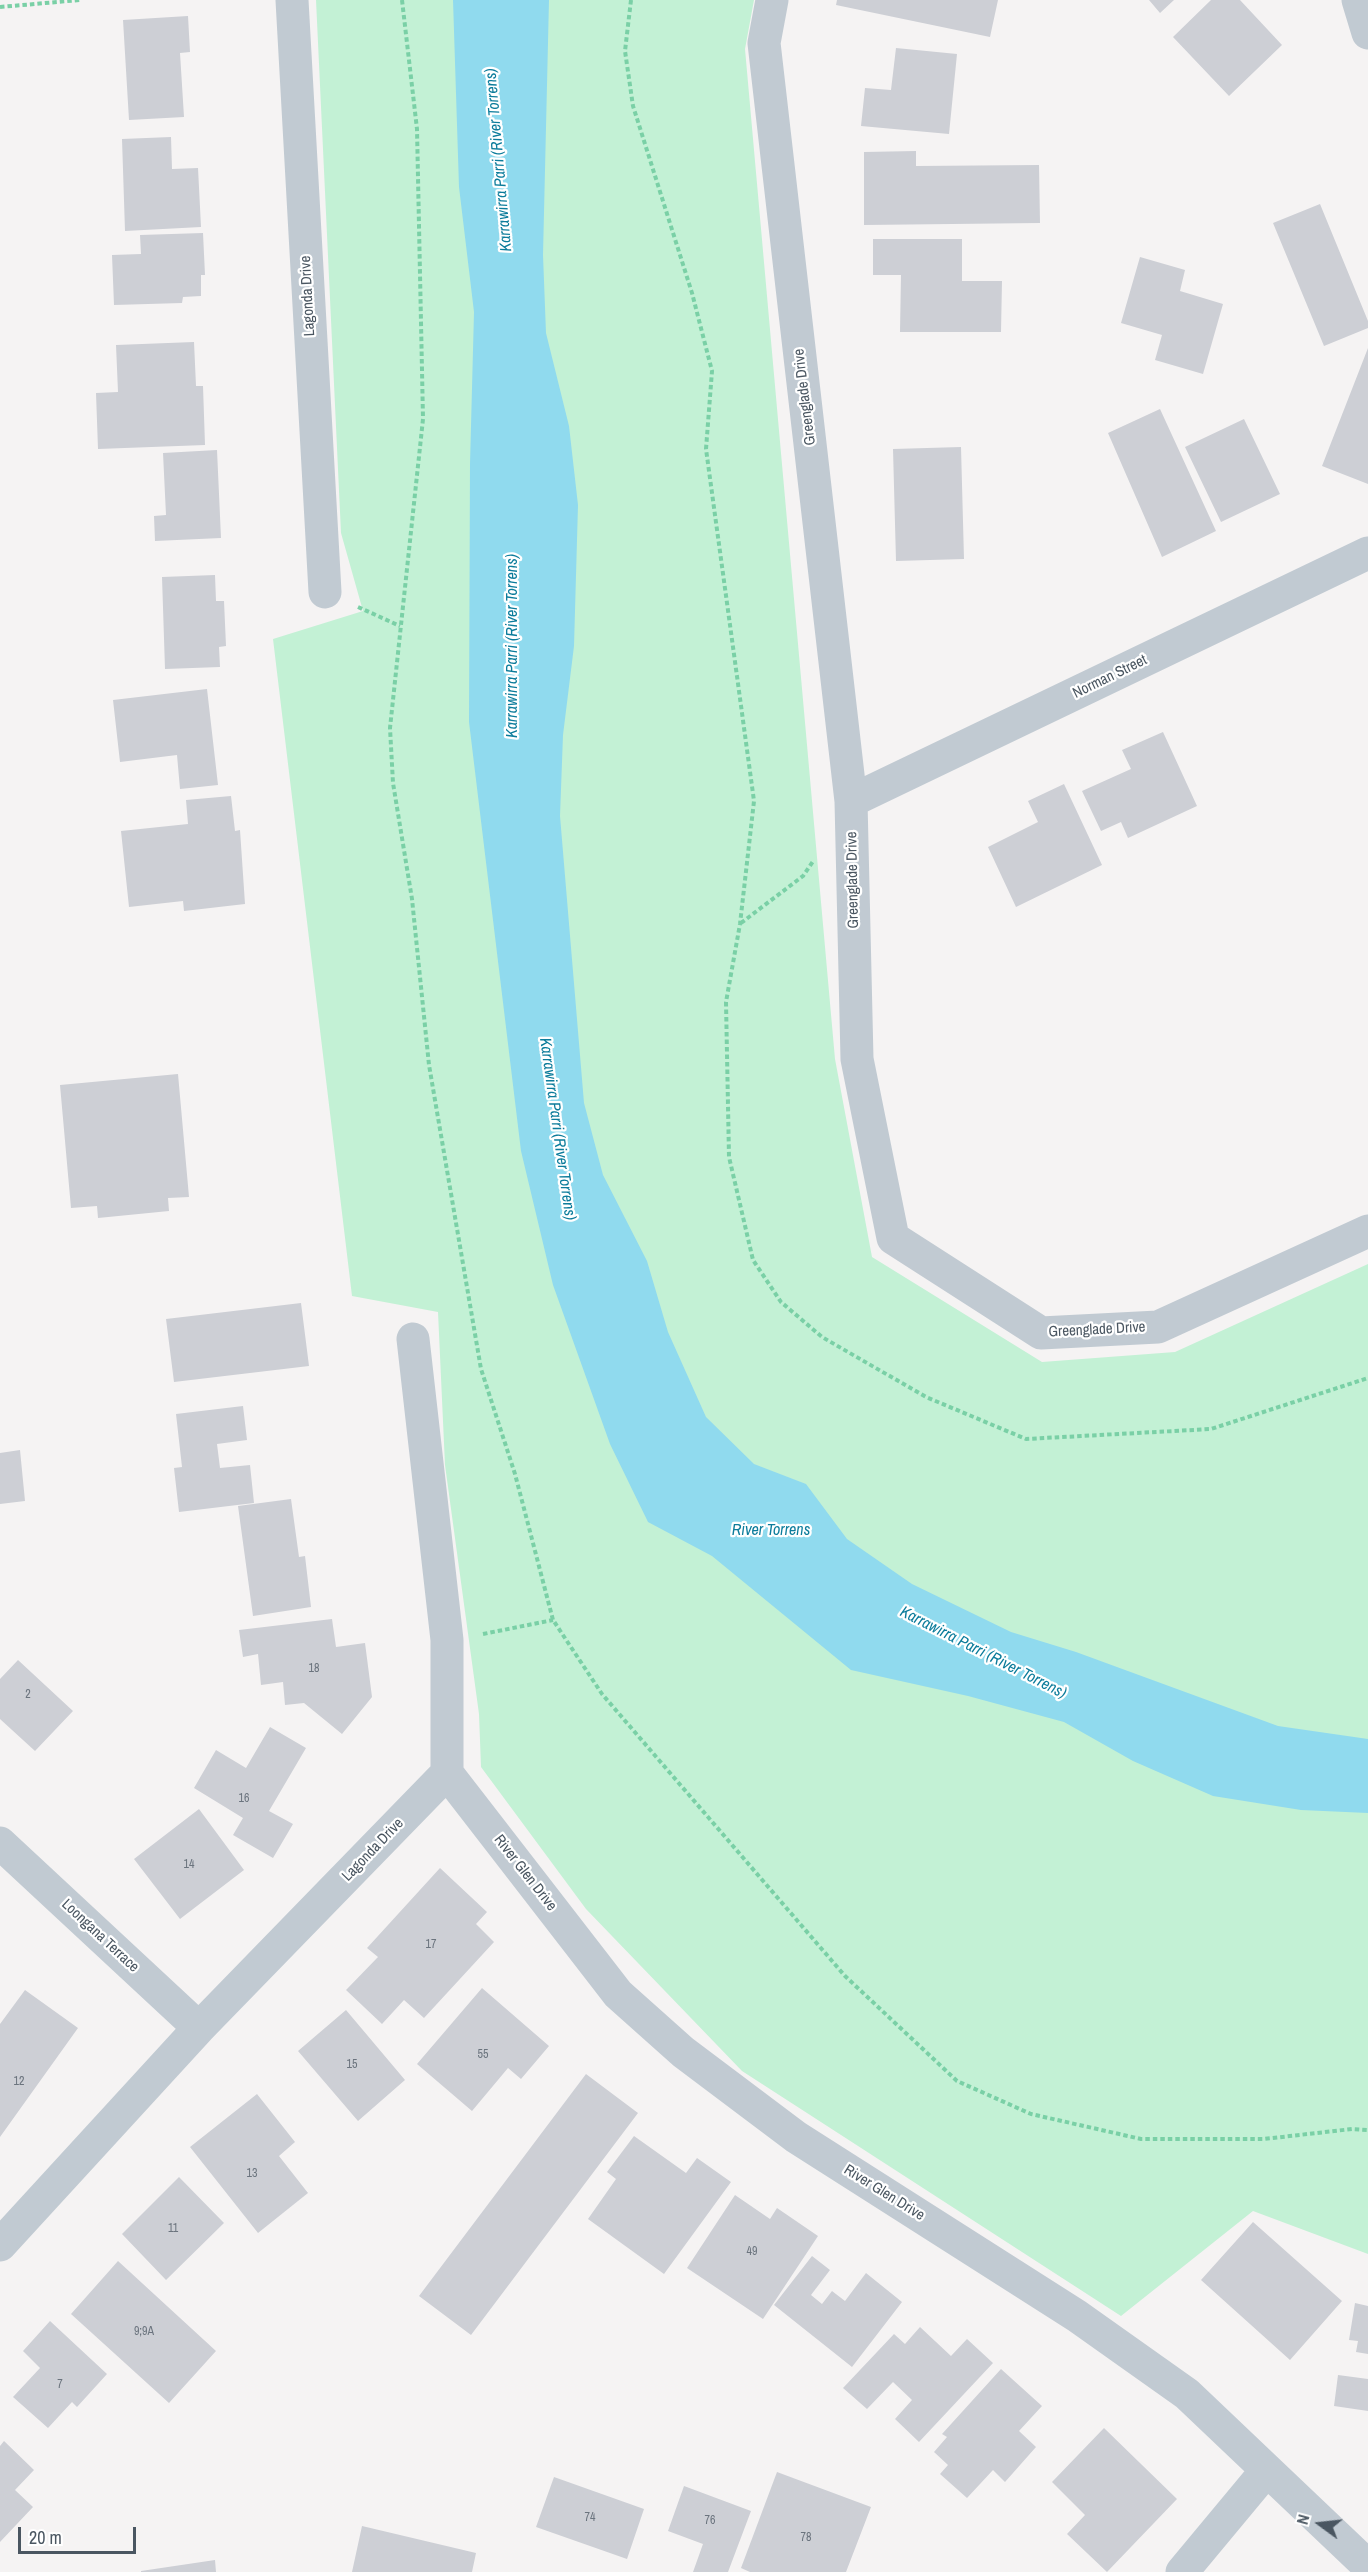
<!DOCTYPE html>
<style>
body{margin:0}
#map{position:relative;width:1368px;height:2572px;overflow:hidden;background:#f5f3f3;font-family:"Archivo Narrow",sans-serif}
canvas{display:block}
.north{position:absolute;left:1290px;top:2494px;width:60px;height:60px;-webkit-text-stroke:4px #fff;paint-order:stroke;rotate:285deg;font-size:16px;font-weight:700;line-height:24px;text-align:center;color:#4a5661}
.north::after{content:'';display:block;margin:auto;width:21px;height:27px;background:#4a5661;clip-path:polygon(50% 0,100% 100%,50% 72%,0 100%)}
.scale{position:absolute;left:18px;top:2527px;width:118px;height:27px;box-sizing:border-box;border:3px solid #4a5661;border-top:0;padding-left:8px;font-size:18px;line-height:21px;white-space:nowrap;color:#4a5661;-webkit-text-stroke:4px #fff;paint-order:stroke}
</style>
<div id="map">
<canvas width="1368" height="2572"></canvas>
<div class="north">N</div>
<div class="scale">20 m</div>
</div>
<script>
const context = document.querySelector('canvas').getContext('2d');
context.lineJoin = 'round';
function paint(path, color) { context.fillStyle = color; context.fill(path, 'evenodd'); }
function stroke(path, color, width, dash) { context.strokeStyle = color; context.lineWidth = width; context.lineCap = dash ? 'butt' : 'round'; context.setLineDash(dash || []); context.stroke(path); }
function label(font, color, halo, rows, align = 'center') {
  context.font = font + ' "Archivo Narrow",sans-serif'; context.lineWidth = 4.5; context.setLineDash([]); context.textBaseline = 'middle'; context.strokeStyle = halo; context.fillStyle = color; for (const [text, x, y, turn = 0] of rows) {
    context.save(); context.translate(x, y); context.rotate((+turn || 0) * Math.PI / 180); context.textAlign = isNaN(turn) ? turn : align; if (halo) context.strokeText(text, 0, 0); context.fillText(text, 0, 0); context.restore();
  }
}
paint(new Path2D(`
 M316 0H754L745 49 835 1059 872 1257 1042 1362 1175 1352 1368 1264V2254L1253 2211 1121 2316 742 2071 586 1909 481 1767 479 1714 445 1465 438 1312 352 1296 273 639 363 611 341 533Z`), '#c3f1d5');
paint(new Path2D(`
 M453 0H549L543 255 546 333 569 426 578 505 574 646 563 735 560 816 584 1103 603 1175 647 1261 668 1332 706 1417 754 1464 806 1484 847 1539 912 1584 1011 1632 1076 1652 1278 1726 1368 1739V1813L1301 1810 1213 1796 1133 1761 1064 1722 968 1696 851 1670 712 1556 648 1522 610 1444 553 1285 521 1151 469 722 470 464 474 312 459 187Z`), '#90daee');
paint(new Path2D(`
 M837 0H998L990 37 836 5Z
 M1149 0H1174L1160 13Z
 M1211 0H1240L1282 45 1229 96 1173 37Z
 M188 16 190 52 180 53 184 117 129 120 123 20Z
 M896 48 957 54 949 134 861 126 865 88 891 90Z
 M171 137 172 169 198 168 201 227 125 231 122 139Z
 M916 151V166L1039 165 1040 223 864 225V152Z
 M1320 204 1368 321V328L1324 346 1273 223Z
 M203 233 205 275H201V296L183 297 182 303 114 305 112 255 141 254 140 235Z
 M873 239H962V281H1002L1001 332H900L901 275H873Z
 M1140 257 1185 270 1180 291 1223 304 1203 374 1155 360 1162 335 1121 323Z
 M194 342 196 386H203L205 445 98 449 96 393 118 392 116 345Z
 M1368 348V484L1322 466Z
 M1160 409 1216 531 1162 557 1108 433Z
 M1244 419 1280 494 1221 522 1185 447Z
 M961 447 964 559 896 561 893 449Z
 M217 450 221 538 155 541 154 516 166 515 163 453Z
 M215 575 216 601H224L226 646 219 647 220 667 165 669 162 577Z
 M207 689 218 785 180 789 177 755 120 762 113 700Z
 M1163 732 1197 806 1128 838 1121 822 1101 831 1082 791 1131 769 1122 750Z
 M1064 784 1102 865 1016 907 988 847 1038 822 1028 801Z
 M231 796 235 831 240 830 245 904 184 911 183 901 129 907 121 831 188 824 186 800Z
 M178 1074 189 1197 168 1198 169 1211 98 1218 97 1206 71 1208 60 1085Z
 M301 1303 309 1366 174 1382 166 1319Z
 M243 1406 247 1440 217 1444 220 1468 250 1465 254 1503 179 1512 174 1468 182 1467 176 1414Z
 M20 1450 25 1501 0 1504V1453Z
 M291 1499 299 1557 305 1556 311 1607 253 1616 238 1506Z
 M332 1619 336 1647 365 1643 372 1697 342 1734 304 1703 285 1705 283 1682 261 1685 258 1654 243 1657 239 1630Z
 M18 1660 73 1711 35 1751 0 1719V1679Z
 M270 1727 306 1748 269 1811 293 1824 273 1858 233 1835 243 1818 194 1788 216 1750 246 1768Z
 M199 1809 244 1870 180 1919 134 1859Z
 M440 1868 487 1912 476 1924 494 1942 424 2018 404 2000 382 2024 346 1990 378 1957 367 1948Z
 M482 1988 549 2046 521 2079 508 2068 472 2111 417 2064Z
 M25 1990 78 2028 0 2137V2024Z
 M346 2010 405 2080 358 2121 298 2051Z
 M586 2074 638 2113 471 2335 419 2296Z
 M257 2094 295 2142 279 2156 308 2193 258 2233 190 2147Z
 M634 2136 686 2173 697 2158 731 2182 664 2274 588 2219 616 2179 607 2172Z
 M179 2177 224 2223 166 2280 122 2234Z
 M735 2195 770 2219 777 2208 818 2236 763 2319 687 2268Z
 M1253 2222 1342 2301 1290 2360 1201 2280Z
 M812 2256 830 2270 811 2295 822 2304 832 2291 845 2301 866 2273 902 2302 852 2367 774 2305Z
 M118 2261 216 2351 169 2403 71 2314Z
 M1355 2303 1368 2306V2354L1356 2352 1358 2341 1349 2340Z
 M50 2321 107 2374 77 2407 72 2402 48 2428 13 2397 40 2368 23 2351Z
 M920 2327 951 2356 967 2339 993 2363 919 2442 895 2419 912 2400 893 2382 867 2409 843 2388 894 2334 905 2344Z
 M1001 2369 1042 2406 1019 2431 1036 2447 1005 2482 993 2470 967 2498 940 2474 948 2465 934 2452 947 2437 942 2434Z
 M1338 2375 1368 2379V2411L1334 2406Z
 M1104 2428 1177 2499 1107 2572 1067 2534 1085 2515 1052 2482Z
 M4 2441 34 2470 15 2490 33 2507 0 2542V2446Z
 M777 2472 871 2507 846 2572H750L741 2568Z
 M554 2477 644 2509 627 2559 536 2527Z
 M684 2486 751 2511 728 2572H693L703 2544 668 2531Z
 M362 2526 476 2553 472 2572H352Z
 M215 2560 216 2572H141V2571Z`), '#cdcfd5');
stroke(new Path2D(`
 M402 0 417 129 423 419 390 728 393 783 412 899 429 1065 481 1369 515 1474 553 1620 602 1694 845 1976 957 2081 1031 2114 1141 2139H1264L1352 2129 1368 2130
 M631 0 625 51 633 106 692 293 712 371 706 449 754 801 740 924 726 1002 729 1157 753 1260 781 1302 822 1337 926 1397 1026 1439 1211 1429 1368 1378
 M0 7 80 0
 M358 607 400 626
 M741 923 803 876 814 860
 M483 1634 553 1620`), '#7ad0a6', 4, [4.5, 3]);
stroke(new Path2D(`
 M292 0 325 592
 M772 0 764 43 851 801 857 1059 893 1238 1041 1333 1158 1327 1368 1231
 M1358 0 1368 33
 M851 801 1368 553
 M447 1773 618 1994 683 2052 796 2137 1077 2316 1187 2394 1368 2566
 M0 1843 199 2028
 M0 2245 199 2028 447 1773V1640L413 1339
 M1182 2572 1266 2471`), '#c1cad2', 33);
label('12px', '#6b747e', null, [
 ["18",314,1669],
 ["2",28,1695],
 ["16",244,1799],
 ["14",189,1865],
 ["17",431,1945],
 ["55",483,2055],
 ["15",352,2065],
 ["12",19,2082],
 ["13",252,2174],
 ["11",173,2229],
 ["49",752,2252],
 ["9;9A",144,2332],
 ["7",60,2385],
 ["74",590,2518],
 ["76",710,2521],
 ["78",806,2538]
]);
label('15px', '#4a5661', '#fff', [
 ["Lagonda Drive",308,296,-93],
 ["Greenglade Drive",805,397,-97],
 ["Norman Street",1110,677,-26],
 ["Greenglade Drive",853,880,-91],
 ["Greenglade Drive",1097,1330,-3],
 ["Lagonda Drive",373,1850,-46],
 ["River Glen Drive",525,1873,52],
 ["Loongana Terrace",100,1936,43],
 ["River Glen Drive",884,2193,32]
]);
label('italic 16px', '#0c7c9b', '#fff', [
 ["Karrawirra Parri (River Torrens)",499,160,-95],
 ["Karrawirra Parri (River Torrens)",513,646,-90],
 ["Karrawirra Parri (River Torrens)",557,1129,82],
 ["River Torrens",771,1531],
 ["Karrawirra Parri (River Torrens)",983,1653,27]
]);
</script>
